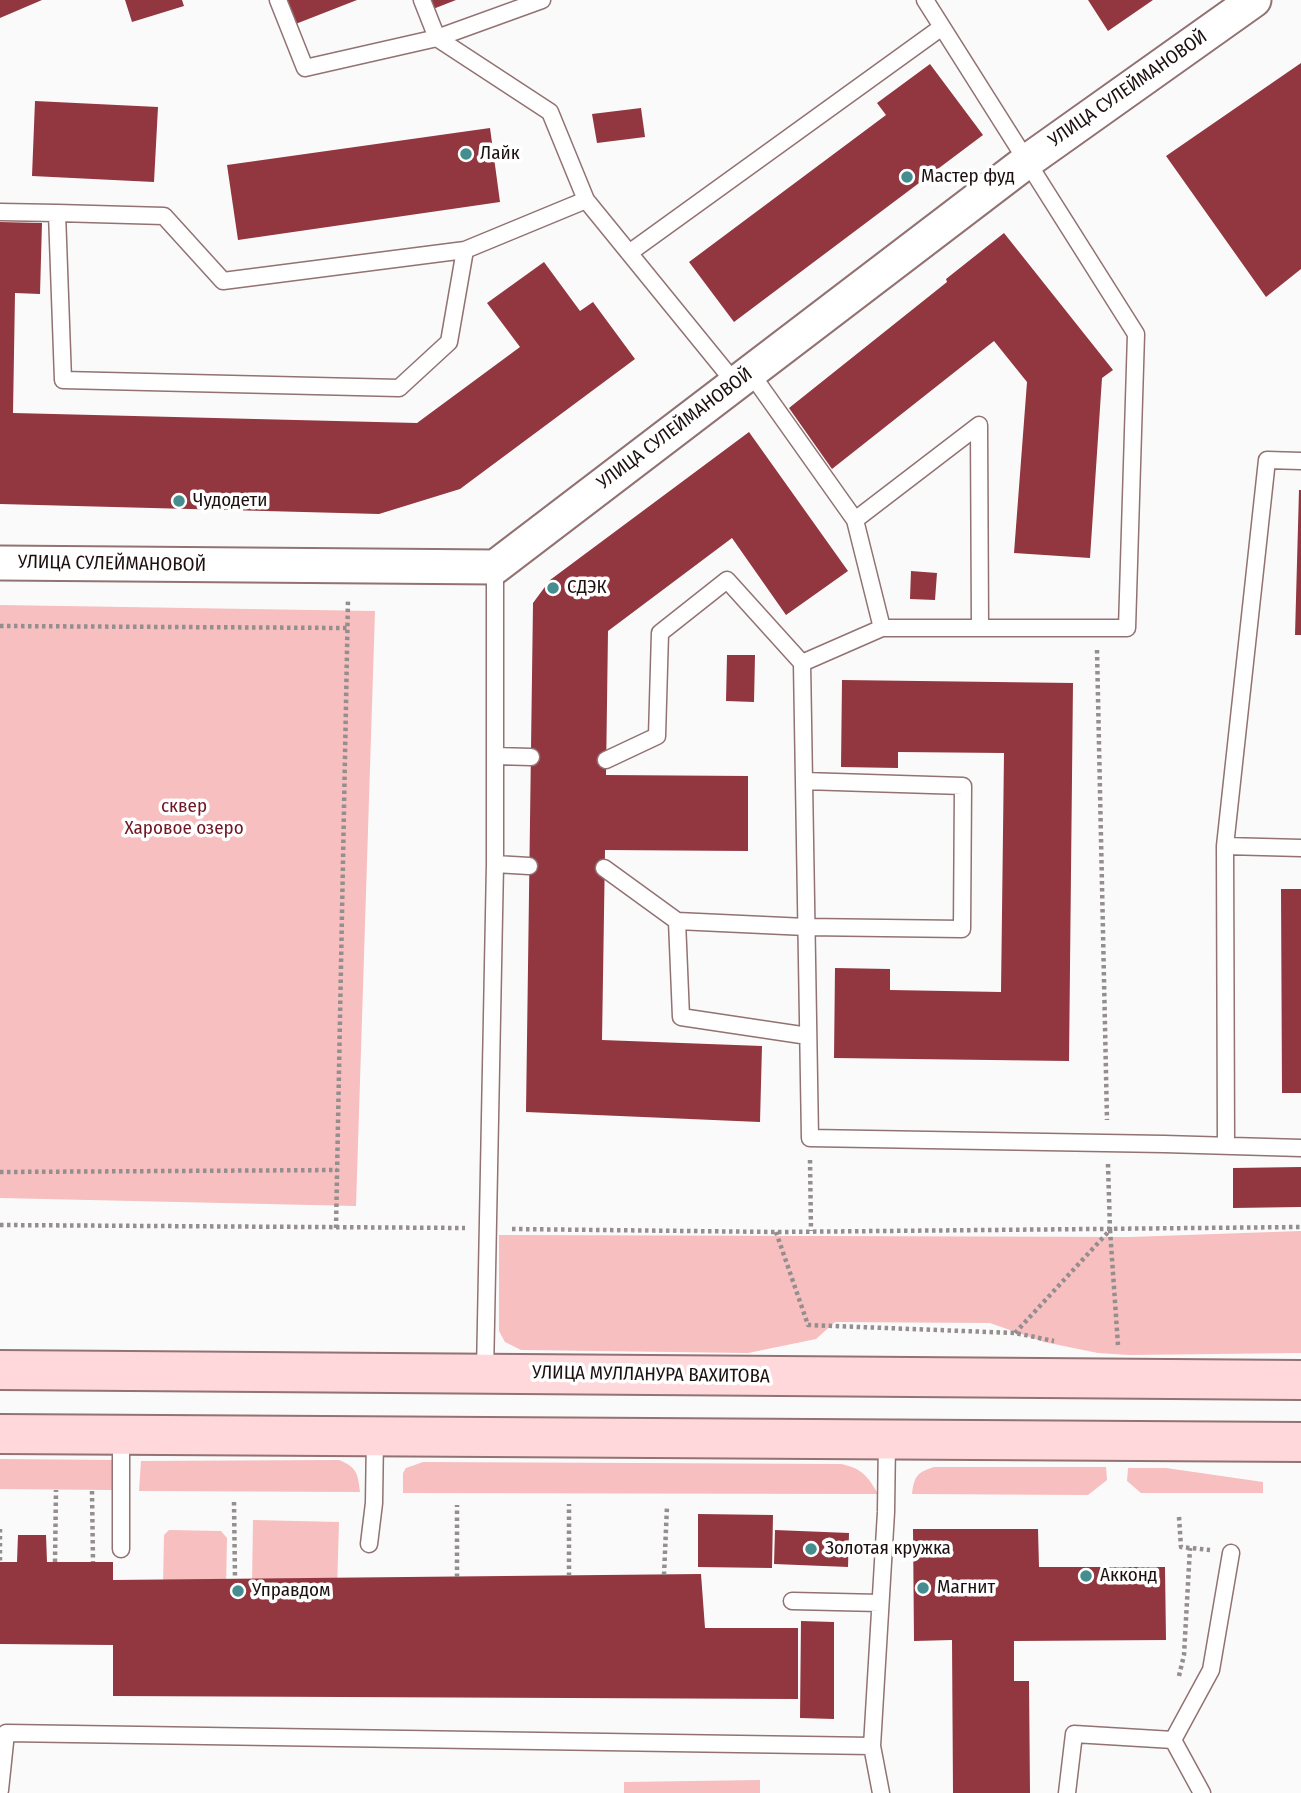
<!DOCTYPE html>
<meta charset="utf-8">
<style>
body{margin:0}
canvas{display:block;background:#fafafa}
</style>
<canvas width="1301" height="1793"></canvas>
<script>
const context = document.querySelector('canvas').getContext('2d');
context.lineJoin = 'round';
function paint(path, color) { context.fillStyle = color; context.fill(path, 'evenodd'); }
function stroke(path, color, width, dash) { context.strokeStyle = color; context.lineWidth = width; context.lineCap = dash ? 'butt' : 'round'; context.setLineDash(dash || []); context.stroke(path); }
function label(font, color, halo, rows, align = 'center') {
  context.font = font + ' "Fira Sans Condensed",sans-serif'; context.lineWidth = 7; context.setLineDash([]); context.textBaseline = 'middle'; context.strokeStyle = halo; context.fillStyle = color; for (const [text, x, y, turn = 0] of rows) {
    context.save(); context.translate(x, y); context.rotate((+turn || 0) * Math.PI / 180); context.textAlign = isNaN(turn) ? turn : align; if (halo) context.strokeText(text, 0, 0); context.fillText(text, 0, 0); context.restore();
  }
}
paint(new Path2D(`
 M0 605 375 611 356 1206 0 1198Z
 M1301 1231V1353L1129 1355 1098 1353 1044 1342 990 1323 835 1322 816 1339 748 1353 521 1350 505 1342 499 1331V1235L1130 1237Z
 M0 1459 117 1460 116 1490 0 1489Z
 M339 1460C357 1467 358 1474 360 1492L139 1491 141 1461Z
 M423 1462 841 1464C861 1468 868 1476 878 1494L403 1493V1473L406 1468Z
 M934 1467H1106L1107 1480 1088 1495 912 1494C914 1477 917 1472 934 1467Z
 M1128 1468H1166L1263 1482V1493H1141L1127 1481Z
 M253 1520 339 1522 337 1590 252 1587Z
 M169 1530 221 1531 227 1538 226 1588H163L164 1535Z
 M760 1780V1793H624V1782Z`), '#f7bfbf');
paint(new Path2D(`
 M0 0H42L0 18Z
 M125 0H182L184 6 132 22Z
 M283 0H357L293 25Z
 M429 0H456L433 9Z
 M1088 0H1153L1108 31Z
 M1301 63V269L1266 297 1166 156Z
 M930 64 983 135 734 322 689 262 886 115 877 103Z
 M35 101 158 107 154 182 32 176Z
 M641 108 645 137 597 143 592 114Z
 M490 128 500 202 238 240 227 165Z
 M0 222 42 223 40 294 15 293 13 413 417 423 520 347 487 303 544 262 580 311 593 302 635 359 460 489 379 514 0 504Z
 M1004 233 1113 370 1102 378 1090 558 1014 553 1027 382 994 341 832 469 789 408 947 282 946 279Z
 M749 432 848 571 786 615 732 538 608 631 606 775 748 776V851L605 850 602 1040 762 1046 760 1122 526 1112 533 603 550 580Z
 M1299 490H1301V635H1295Z
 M911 571 937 573 935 600 910 599Z
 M727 655H755L754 702 726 701Z
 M842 680 1073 683 1069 1061 834 1058 835 968 890 969V990L1001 992 1004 753 898 752V768L841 767Z
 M1281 889H1301V1093H1282Z
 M1301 1167V1207L1233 1208V1168Z
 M698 1514 773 1515 772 1568 698 1567Z
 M913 1529H1038L1039 1567H1165L1166 1640 1014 1641V1681H1029L1030 1793H953L952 1640 914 1641Z
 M775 1530 849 1533 848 1567 774 1564Z
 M18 1535H46L47 1562H113V1580L701 1574 705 1628H798V1699L113 1696V1645L0 1644V1562H17Z
 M801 1621 834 1622V1719L800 1718Z`), '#92373f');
const lane = new Path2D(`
 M278 0 305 68 437 38 542 0
 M422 0 437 38 550 112 586 200
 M925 0 1136 334 1127 628H980
 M0 212 57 213 63 380 399 388 449 342 465 250 586 200 735 383
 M57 213 164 216 223 281 465 250
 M629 253 942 27
 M750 372 855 520
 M1301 461 1267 460 1225 846 1301 848
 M882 628H980L979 425 855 520 882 628 802 663 810 1138 1164 1144 1301 1148
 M495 756 531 757
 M606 760 657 736 660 633 727 580 802 663
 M1225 846 1226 1146
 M495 864 529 866
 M604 868 677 921 806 927 962 929 963 786 804 781
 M677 921 681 1017 808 1036V1035
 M485 1373 495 864V567
 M121 1435V1549
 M369 1544 374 1503 375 1436
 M792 1601 880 1603
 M1173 1740 1211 1670 1231 1553
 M0 1790 6 1733 872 1746
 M881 1793 872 1746 886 1512 887 1440
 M1067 1793 1074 1734 1173 1740 1202 1793`);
const street = new Path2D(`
 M0 563 495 567 1026 162 1254 0`);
const secondary = new Path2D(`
 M0 1370 1301 1380
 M0 1434 1301 1442`);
stroke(lane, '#927272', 19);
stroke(street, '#927272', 37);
stroke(secondary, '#927272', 42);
stroke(new Path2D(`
 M0 626 347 628
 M1097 650 1107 1120
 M810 1160 811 1231
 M1108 1164 1110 1230
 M0 1172 337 1170
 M0 1225 465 1228
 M336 1228 348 599
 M512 1229 776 1232 1301 1227
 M776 1232 808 1325 1015 1333 1054 1341
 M1015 1333 1110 1230 1118 1345
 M92 1491 93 1562
 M234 1502 235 1579
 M1179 1517 1181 1547 1210 1550
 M0 1529V1562
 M55 1562 56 1490
 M664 1575 667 1506
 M569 1576V1504
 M457 1577V1505
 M1179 1676 1184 1655 1190 1548`), '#948e8e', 4.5, [3.5, 3.5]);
stroke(lane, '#fff', 16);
stroke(street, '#fff', 33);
stroke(secondary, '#fed8da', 38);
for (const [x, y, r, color] of [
 [466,154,7,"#458d8f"],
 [907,177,7,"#458d8f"],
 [179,501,7,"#458d8f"],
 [553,588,7,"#458d8f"],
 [811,1549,7,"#458d8f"],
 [1086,1576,7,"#458d8f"],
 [923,1588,7,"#458d8f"],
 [238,1591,7,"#458d8f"]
]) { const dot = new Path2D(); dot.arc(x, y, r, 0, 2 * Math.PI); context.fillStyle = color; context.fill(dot); stroke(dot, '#fff', 2.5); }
label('19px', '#1d1011', '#fff', [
 ["УЛИЦА СУЛЕЙМАНОВОЙ",1128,89,-35],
 ["УЛИЦА СУЛЕЙМАНОВОЙ",675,429,-37],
 ["УЛИЦА СУЛЕЙМАНОВОЙ",112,564,1],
 ["УЛИЦА МУЛЛАНУРА ВАХИТОВА",651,1375,1]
]);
label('19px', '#1d1011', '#fff', [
 ["Лайк",480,154],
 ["Мастер фуд",921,177],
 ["Чудодети",193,501],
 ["СДЭК",567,588],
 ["Золотая кружка",825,1549],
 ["Акконд",1100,1576],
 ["Магнит",937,1588],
 ["Управдом",252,1591]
], 'left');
label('19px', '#701724', '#fff', [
 ["сквер",184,807],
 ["Харовое озеро",184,829]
]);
</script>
